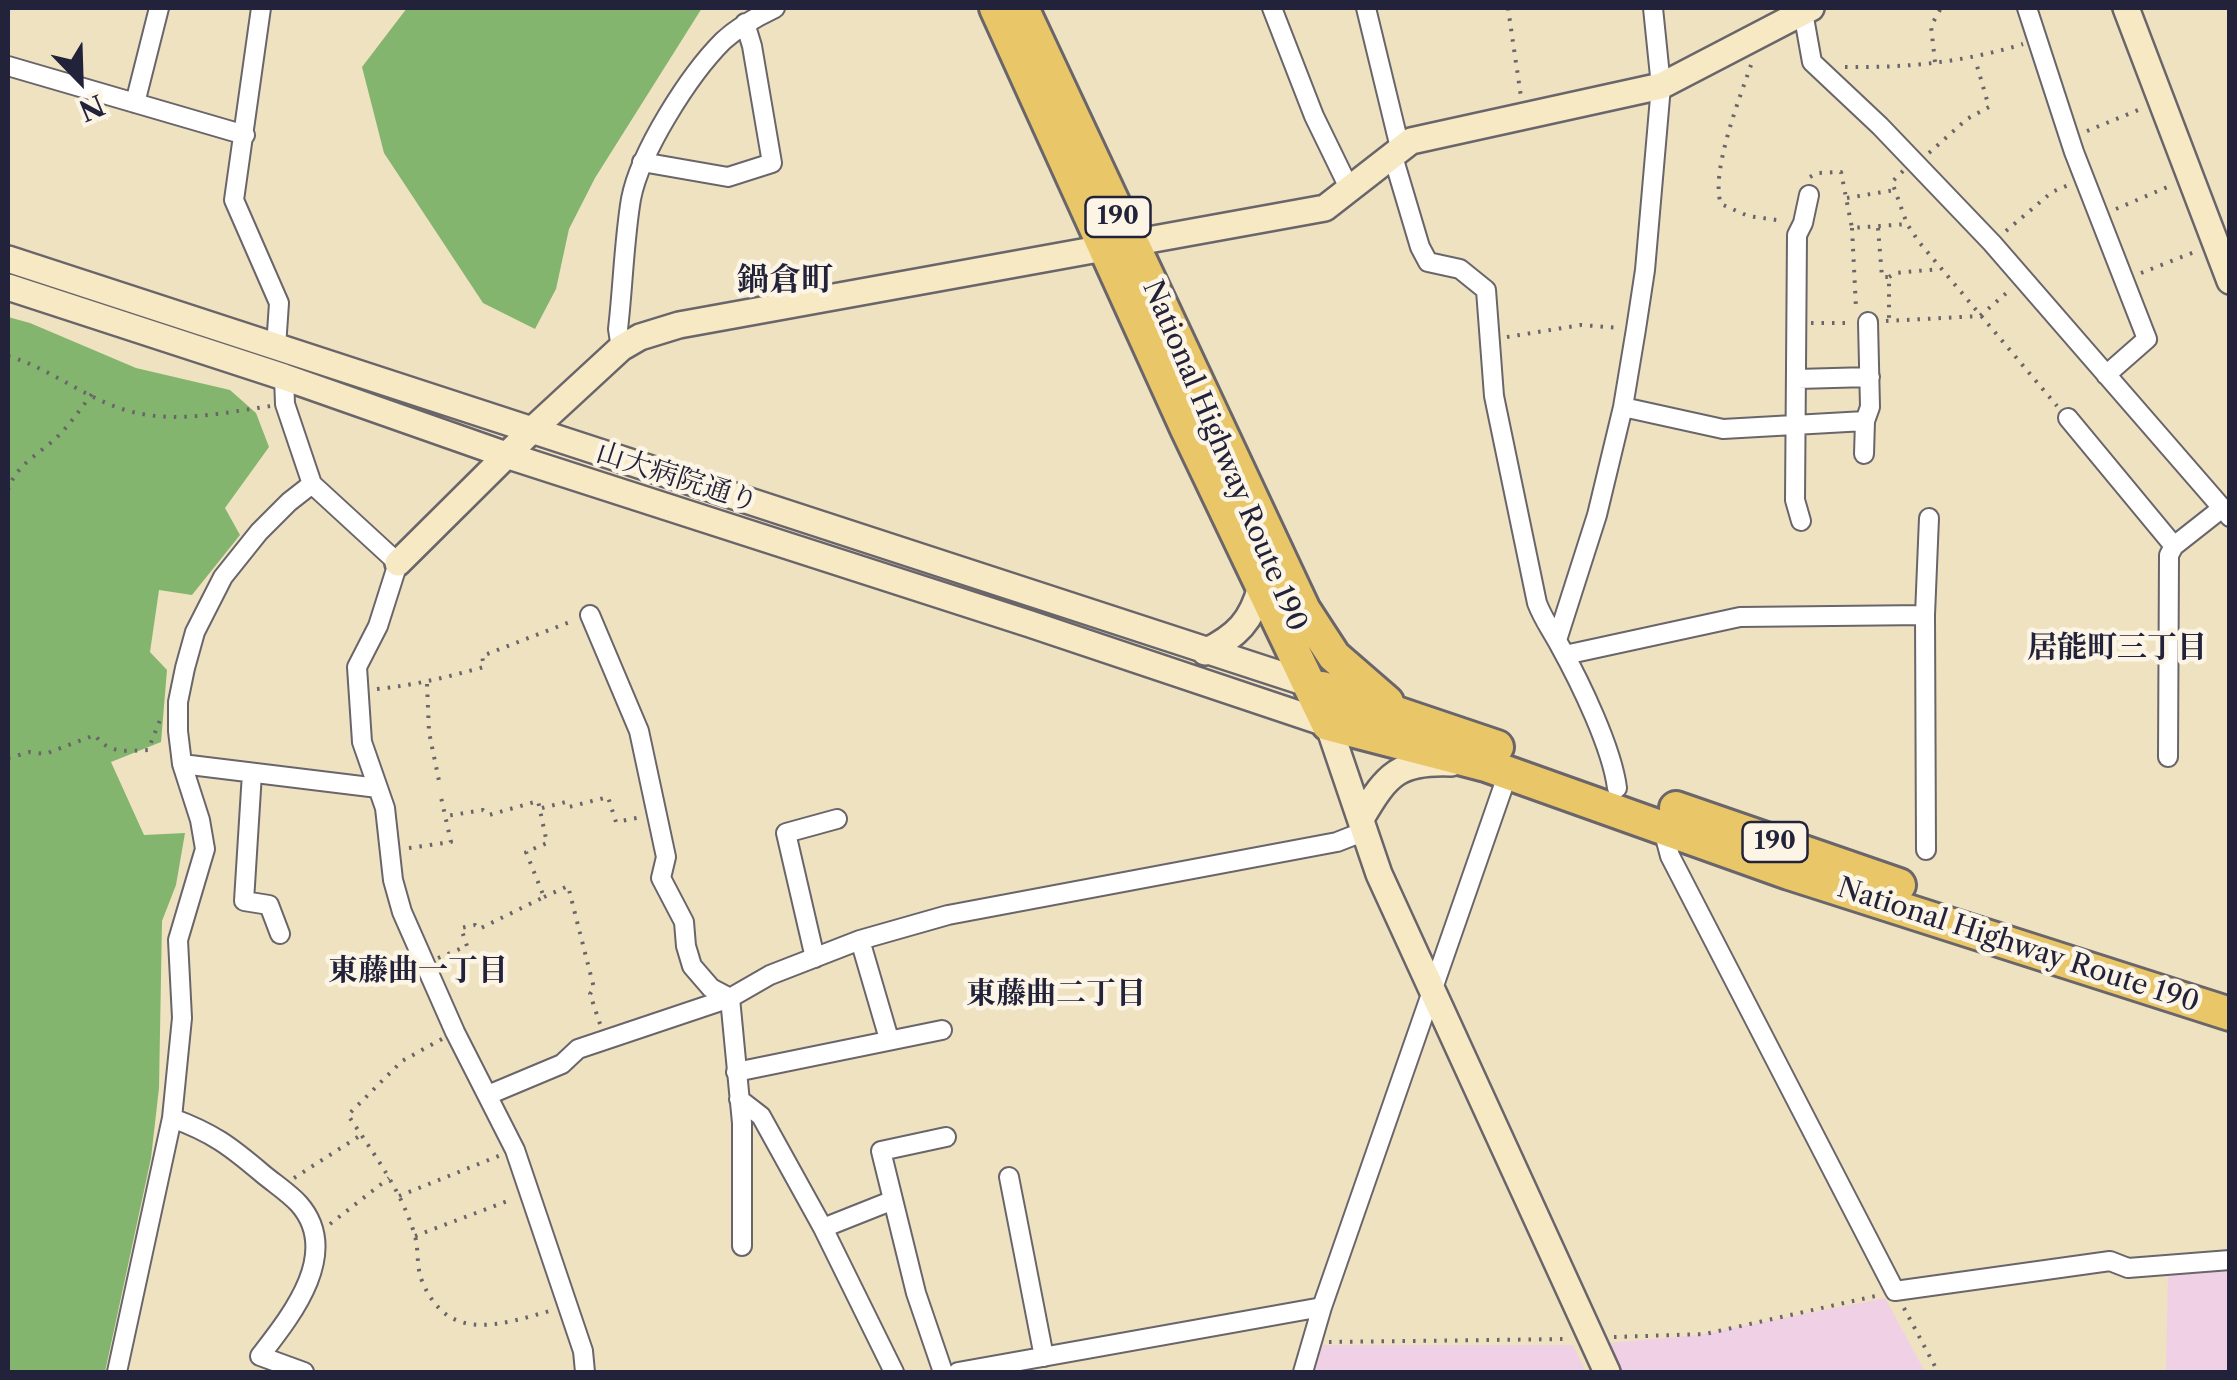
<!DOCTYPE html>
<meta charset="utf-8">
<style>
body{margin:0}
#map{position:relative;width:2237px;height:1380px;overflow:hidden;background:#eee2c1;font-family:"Libre Caslon Text",serif}
canvas{display:block}
.frame{position:absolute;inset:0;border:10px solid #22223b;pointer-events:none}
.north{position:absolute;left:30px;top:30px;width:100px;height:100px;-webkit-text-stroke:8px #fcf5e5;paint-order:stroke;rotate:157deg;font-size:28px;font-weight:700;line-height:40px;text-align:center;color:#22223b}
.north::after{content:'';display:block;margin:auto;width:35px;height:45px;background:#22223b;clip-path:polygon(50% 0,100% 100%,50% 72%,0 100%)}
</style>
<div id="map">
<canvas width="2237" height="1380"></canvas>
<div class="frame"></div>
<div class="north">N</div>
</div>
<script>
const context = document.querySelector('canvas').getContext('2d');
context.lineJoin = 'round';
function paint(path, color) { context.fillStyle = color; context.fill(path, 'evenodd'); }
function stroke(path, color, width, dash) { context.strokeStyle = color; context.lineWidth = width; context.lineCap = dash ? 'butt' : 'round'; context.setLineDash(dash || []); context.stroke(path); }
function label(font, color, halo, rows, align = 'center') {
  context.font = font + ' "Libre Caslon Text","Noto Serif JP",serif'; context.lineWidth = 9; context.setLineDash([]); context.textBaseline = 'middle'; context.strokeStyle = halo; context.fillStyle = color; for (const [text, x, y, turn = 0] of rows) {
    context.save(); context.translate(x, y); context.rotate((+turn || 0) * Math.PI / 180); context.textAlign = isNaN(turn) ? turn : align; if (halo) context.strokeText(text, 0, 0); context.fillText(text, 0, 0); context.restore();
  }
}
paint(new Path2D(`
 M2229 1268V1372H2166L2168 1274Z
 M1885 1298 1925 1372H1622L1609 1343 1699 1335Z
 M1323 1345H1573L1586 1372H1313Z`), '#f0d0e4');
paint(new Path2D(`
 M407 8H702L595 178 569 229 556 289 535 329 483 303 384 153 362 67Z
 M8 317 30 323 136 368 230 390 256 413 269 447 225 508 240 535 192 595 159 590 150 652 167 670 161 742 111 762 144 835 185 833 176 885 162 921 159 1088 151 1158 105 1372H8Z`), '#84b56e');
const street = new Path2D(`
 M261 8 234 200 279 303 276 347
 M1272 8 1314 116 1350 190
 M1366 8 1400 148
 M2027 8 2074 152 2147 339 2106 375
 M1803 12 1812 62 1880 126 1992 243 2230 517
 M8 66 245 135
 M135 103 159 8
 M1392 153 1420 247 1428 262 1460 269 1486 290 1494 396 1537 603C1543 619 1552 631 1560 646 1580 682 1612 748 1617 788
 M642 162 728 177 772 163 752 46 745 23
 M621 348 618 329C623 286 624 241 631 199 640 152 689 75 723 41 738 27 756 17 775 8
 M284 377 285 404 312 484
 M1797 379 1870 377
 M1623 407 1723 429 1865 421
 M2068 418 2174 546
 M1864 454 1865 421 1870 407 1868 322
 M1801 521 1795 500 1797 235 1803 223 1809 195
 M590 615 639 731 666 857 661 878 684 922 686 946 692 966 711 988 730 998 742 1123V1246
 M1557 640 1597 515 1623 407 1636 329 1645 270 1661 86 1653 8
 M1565 655 1740 617 1925 615
 M2168 757 2169 555 2174 546 2221 509
 M182 764 378 788
 M252 773 244 901 269 905 280 934
 M1662 826 1670 856 1895 1291 2110 1261 2128 1268 2230 1260
 M1926 850 1925 615 1929 518
 M860 940 889 1039
 M815 958 786 833 837 819
 M736 1072 942 1030
 M488 1095 562 1064 578 1049 730 998 770 975 860 940 948 915 1337 842 1365 831
 M739 1099 761 1116 823 1228 894 1372
 M172 1118C213 1133 230 1146 263 1174 275 1184 289 1193 299 1204 342 1253 291 1316 260 1356L304 1372
 M1009 1177 1044 1357
 M823 1228 891 1201
 M117 1372 172 1118 182 1018 178 940 205 849 200 820 182 764 178 731V702L185 668 195 632 223 577 259 532 289 502 312 484 398 563 378 626 357 667 362 742 385 808 393 880 402 912 455 1032 515 1150 583 1351 585 1372
 M943 1372 916 1293 881 1151 946 1137
 M958 1372 1322 1307
 M1303 1372 1322 1307 1508 773`);
const secondary = new Path2D(`
 M2126 8 2230 281
 M8 259 1319 687
 M8 287 284 377 506 455 1030 624 1328 724 1379 874 1607 1372
 M398 563 530 432 621 348 640 337 679 325 1325 208 1411 141 1661 86 1811 8
 M1205 652C1237 636 1252 621 1261 586
 M1362 817C1387 774 1399 761 1451 763`);
const highway = new Path2D(`
 M996 8 1187 429 1328 724 1486 765 1789 873 2230 1014
 M1022 8 1304 610 1334 656 1387 702
 M1322 688 1497 747
 M1676 808 1899 885`);
stroke(street, '#69656a', 22);
stroke(secondary, '#69656a', 30);
stroke(highway, '#69656a', 38);
stroke(new Path2D(`
 M1508 8 1521 97
 M1935 62 1931 26 1941 8
 M1751 65C1740 97 1710 173 1721 204L1748 216 1784 221
 M1845 67C1907 68 1965 62 2023 44
 M2087 131 2143 108
 M1929 153 1967 119 1989 107 1975 59
 M1903 171 1892 182 1907 224 1919 242 2057 406
 M1810 177 1817 173 1841 172 1852 228 1907 224
 M1847 198 1895 190
 M2116 209 2172 185
 M1852 228 1856 308
 M1878 228 1882 277H1889V321
 M2006 231 2052 192 2071 184
 M2141 273 2197 251
 M1889 277 1895 273 1940 269
 M1886 321 1980 316 2011 289
 M1811 323H1852
 M1507 337 1581 325 1621 328
 M8 356C49 368 82 396 122 409 172 425 221 413 271 406
 M8 490C16 463 44 452 62 432 73 420 82 407 92 394
 M427 684 429 732 439 781
 M377 689C416 685 447 677 484 667L482 656 575 620
 M8 758 30 752 45 754 95 735C108 754 126 751 148 750L160 720
 M542 808 566 802 569 807 608 797 616 822 642 817
 M409 848 451 842 440 793
 M544 897 568 886 594 988 590 994 600 1024
 M438 958 467 946 461 928 475 925 479 929 544 897 526 852 547 843 538 801 489 815 483 810 446 816
 M442 1039 402 1061 348 1115C373 1153 402 1191 415 1236 419 1251 416 1266 422 1281 448 1344 500 1325 553 1310
 M294 1178 361 1135
 M399 1196 501 1155
 M330 1224 389 1178
 M415 1236 513 1199
 M1904 1308 1938 1372
 M1614 1337 1705 1334 1880 1295
 M1329 1342 1569 1339`), '#69656a', 4, [2.5, 8]);
stroke(street, '#fff', 18);
stroke(secondary, '#f6e9c3', 25);
stroke(highway, '#e9c769', 32);
for (const [x, y, w] of [
 [1118,217,65],
 [1775,842,65]
]) { const box = new Path2D(); box.roundRect(x - w / 2, y - 20, w, 40, 8); context.fillStyle = '#fcf5e5'; context.fill(box); stroke(box, '#22223b', 2.5); }
label('bold 25px', '#22223b', null, [
 ["190",1118,217],
 ["190",1775,842]
]);
label('28px', '#22223b', '#fcf5e5', [
 ["National Highway Route 190",1224,456,67],
 ["山大病院通り",677,478,18],
 ["National Highway Route 190",2018,946,18]
]);
label('bold 30px', '#22223b', '#fcf5e5', [
 ["居能町三丁目",2117,648],
 ["東藤曲一丁目",418,971],
 ["東藤曲二丁目",1056,994]
]);
label('bold 32px', '#22223b', '#fcf5e5', [
 ["鍋倉町",785,281]
]);
</script>
